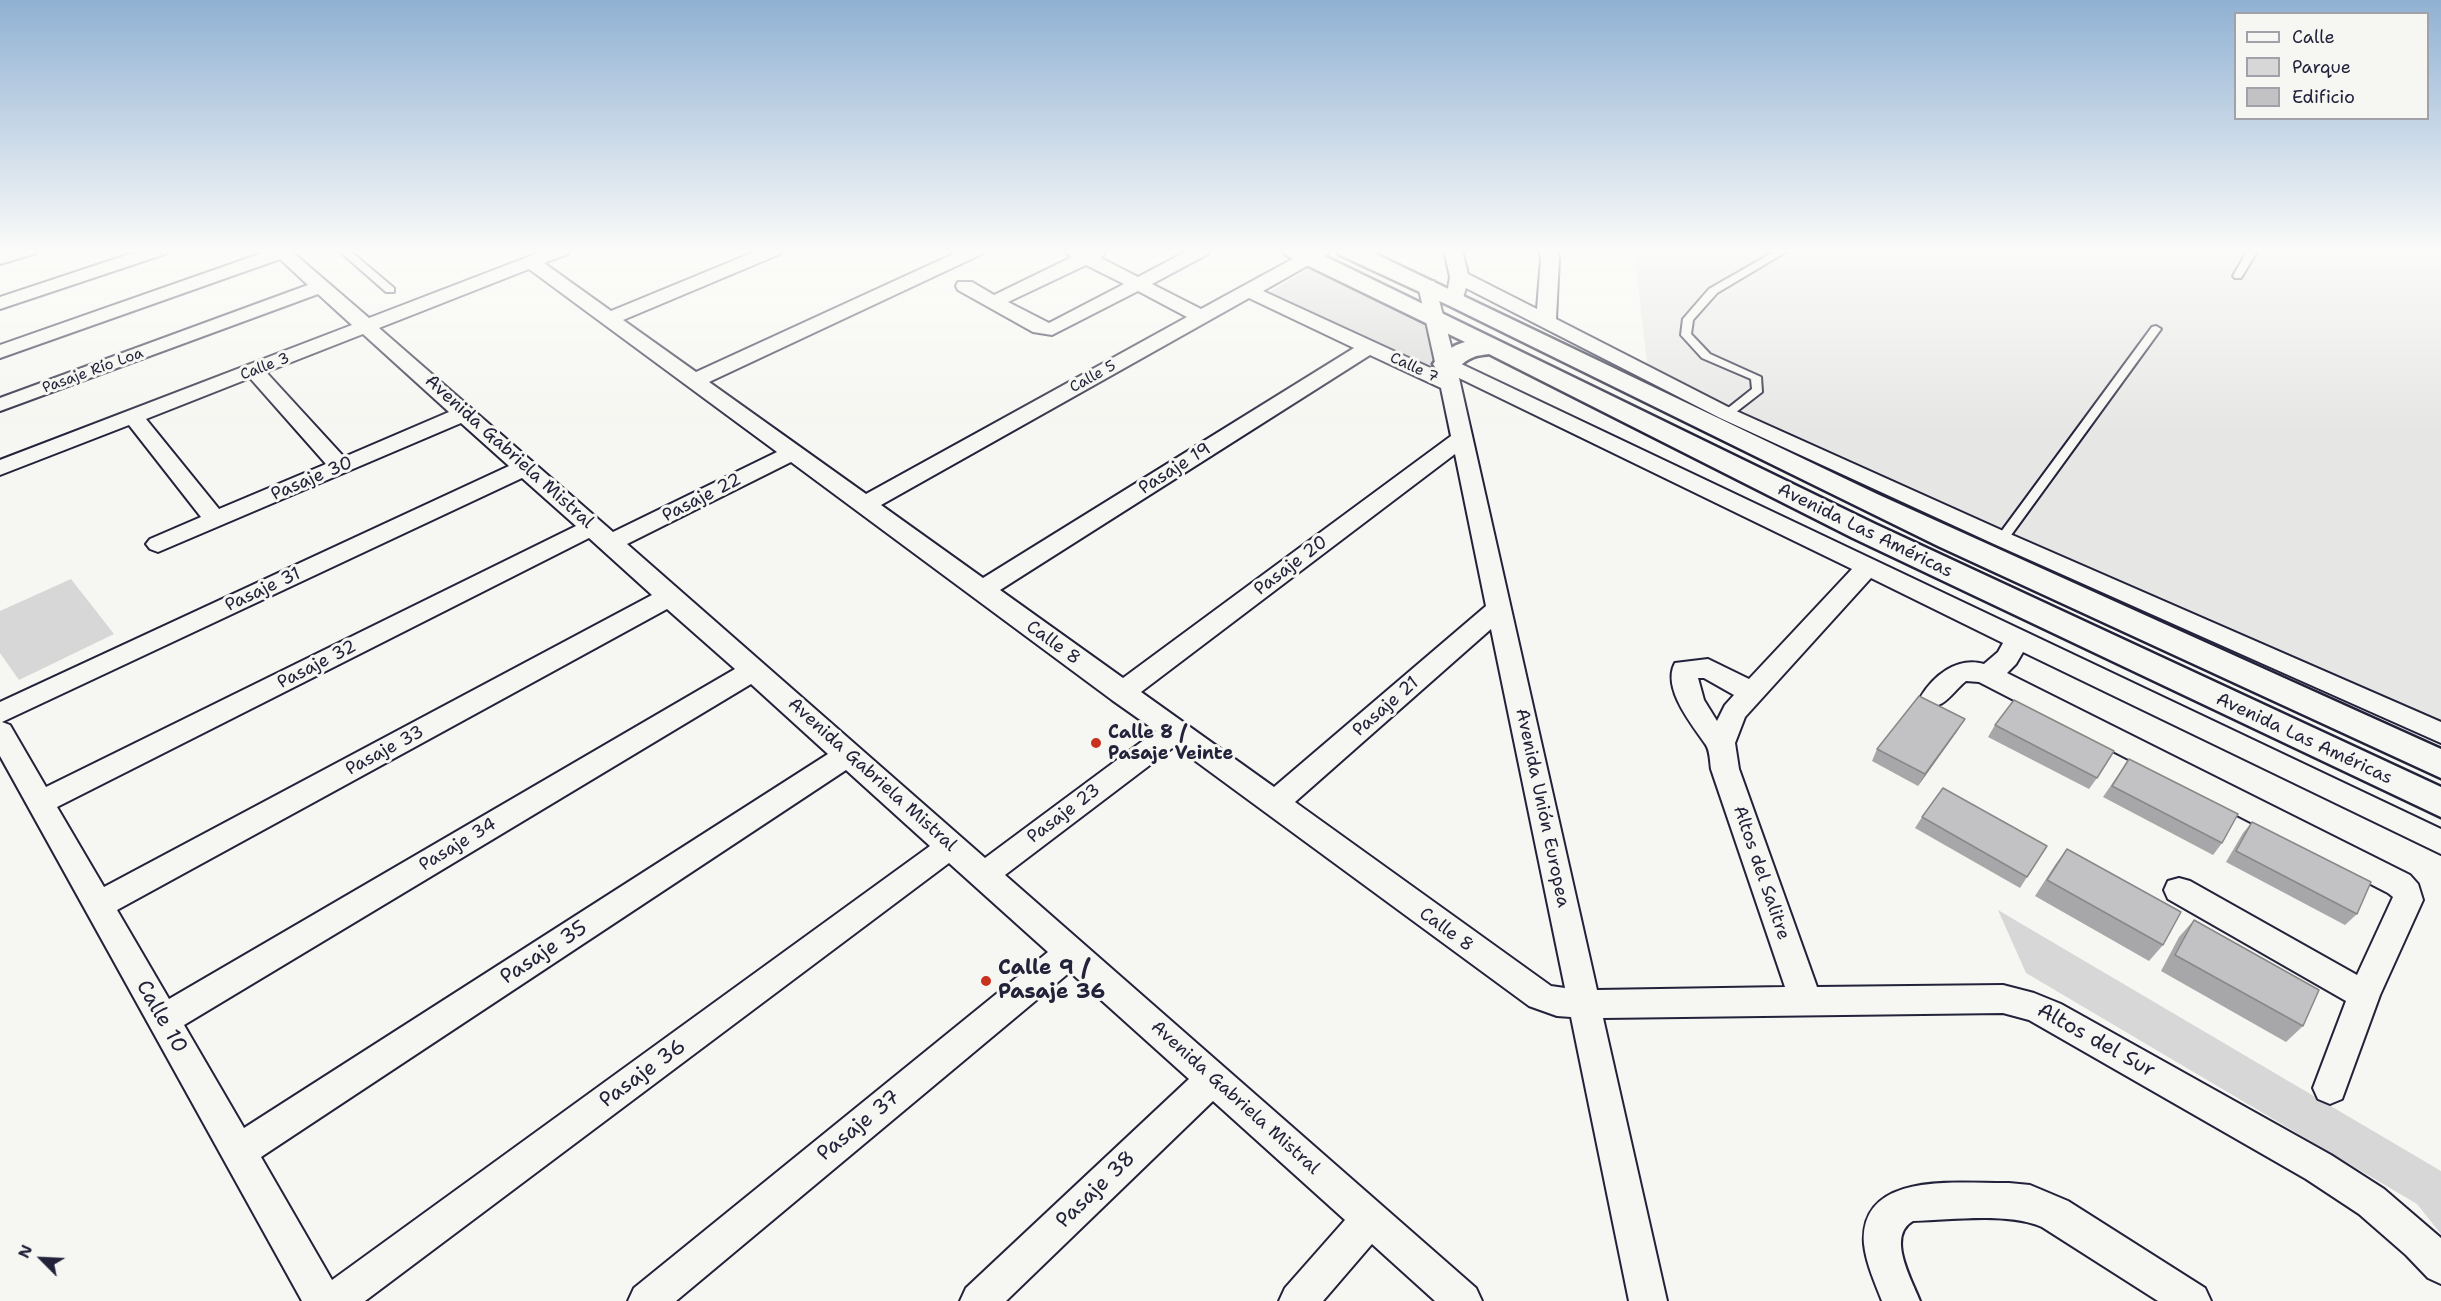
<!DOCTYPE html>
<meta charset="utf-8">
<style>
body{margin:0}
#map{position:relative;width:2441px;height:1301px;overflow:hidden;background:#f6f6f2;font-family:"Shantell Sans",sans-serif}
canvas{display:block}
.legend{position:absolute;left:2234px;top:12px;width:195px;height:108px;box-sizing:border-box;background:#f6f6f2;border:2px solid #a1a1a9;margin:0;padding:8px 10px;list-style:none;font-size:18px;color:#22223b}
.legend li{display:flex;align-items:center;gap:12px;height:30px}
.legend b{width:30px;border:2px solid #a1a1a9}
.north{position:absolute;left:12px;top:1229px;width:60px;height:60px;-webkit-text-stroke:4px #f6f6f2;paint-order:stroke;rotate:294deg;font-size:16px;font-weight:700;line-height:24px;text-align:center;color:#22223b}
.north::after{content:'';display:block;margin:auto;width:21px;height:27px;background:#22223b;clip-path:polygon(50% 0,100% 100%,50% 72%,0 100%)}
</style>
<div id="map">
<canvas width="2441" height="1301"></canvas>
<ul class="legend">
<li><b style="height:8px;background:#f6f6f2"></b>Calle</li>
<li><b style="height:16px;background:#d7d7d7"></b>Parque</li>
<li><b style="height:16px;background:#c2c2c4"></b>Edificio</li>
</ul>
<div class="north">N</div>
</div>
<script>
const context = document.querySelector('canvas').getContext('2d');
context.lineJoin = 'round';
function paint(path, color) { context.fillStyle = color; context.fill(path, 'evenodd'); }
function stroke(path, color, width, dash) { context.strokeStyle = color; context.lineWidth = width; context.lineCap = dash ? 'butt' : 'round'; context.setLineDash(dash || []); context.stroke(path); }
function label(font, color, halo, rows, align = 'center') {
  context.font = font + ' "Shantell Sans",sans-serif'; context.lineWidth = 6; context.setLineDash([]); context.textBaseline = 'middle'; context.strokeStyle = halo; context.fillStyle = color; for (const [text, x, y, turn = 0] of rows) {
    context.save(); context.translate(x, y); context.rotate((+turn || 0) * Math.PI / 180); context.textAlign = isNaN(turn) ? turn : align; if (halo) context.strokeText(text, 0, 0); context.fillText(text, 0, 0); context.restore();
  }
}
paint(new Path2D(`
 M1634 250H2441V722L1648 372Z`), '#e6e6e4');
paint(new Path2D(`
 M1310 268 1425 321 1440 375 1268 293Z
 M71 579 114 634 19 680 0 653V611Z
 M1998 910 2441 1171V1234L2417 1204 2026 973Z`), '#d7d7d7');
const service = new Path2D(`
 M338 250H349L394 288V292H386Z
 M1777 250H1789L1717 293 1693 320 1691 334 1710 354 1761 377 1762 392 1731 416H1723V412L1752 389 1751 379 1702 358 1681 335 1683 319 1709 289Z
 M2248 250H2258L2241 278H2235L2233 276Z
 M2156 326 2161 329 2006 542H1998L1996 539 1998 536 2152 327Z`);
const minor = new Path2D(`
 M10 250H37L34 254 0 264V253Z
 M142 250H168L165 254 0 309V297Z
 M271 250H290L369 318 546 250H571L568 254 544 263 611 311 759 250H783L780 254 623 320 696 372 962 250H985L982 254 709 382 866 494 1187 317 1138 291 1052 335 1033 332 958 290 956 286 958 282H972L994 295 1072 257 1063 250H1103L1105 253 1101 258 1138 277 1189 250H1211L1208 254 1152 284 1201 309 1309 250H1331L1328 254 1263 291 1437 371 1418 285 1420 281H1434L1455 361 2441 829V854L2023 652 2016 664 2007 673 2410 875 2418 884 2423 900 2380 995 2342 1099 2330 1104 2318 1099 2313 1088 2346 1001 2168 899 2164 890 2168 881 2179 878 2190 881 2357 975 2393 897 2388 893 1979 682 1966 681C1951 693 1944 711 1924 705L1920 698C1933 676 1957 656 1984 664L1998 652 2003 643 1871 578 1745 717 1735 743 1739 769 1817 987 2003 985 2034 993 2061 1004 2331 1155 2384 1189 2441 1238V1284L2428 1278 2406 1255 2359 1214 2306 1179 2029 1020 2003 1013 1603 1018 1667 1301H1629L1571 1017 1557 1016 1529 1006 1175 746 1005 875 1476 1288 1482 1301H1435L1372 1244 1323 1301H1279L1285 1288 1345 1220 1213 1101 1006 1301H960L966 1288 1189 1079 1070 972 676 1301H628L634 1288 1048 952 949 863 365 1301H302L0 756V702L509 466 461 423 158 552 150 549 146 544 150 539 201 517 129 425 0 475V460L352 325 318 294 0 411V398L308 285 280 259 0 358V345ZM1086 265 1124 284 1049 323 1008 302ZM529 269 777 452 613 532 379 328ZM1249 298 1354 348 983 578 881 505ZM363 334 449 412 344 457 266 372ZM1370 355 1441 388 1451 436 1123 678 1000 590ZM250 378 326 464 219 509 146 419ZM1459 378 1852 569 1749 679 1708 659 1675 663C1661 688 1693 726 1706 745 1710 751 1710 762 1711 769L1785 987 1597 990ZM1455 454 1486 606 1274 787 1141 692ZM791 462 1112 700 1156 731 985 858 627 544ZM522 478 576 526 46 787 10 725 2 722ZM589 538 652 595 104 887 57 807ZM667 609 735 669 169 999 117 910ZM1491 629 1565 988 1551 986 1295 802ZM1698 678H1704L1734 695 1725 705 1717 721 1704 700ZM751 684 828 754 244 1128 184 1025ZM846 770 930 846 332 1280 261 1157Z
 M1444 250H1462L1468 274 1537 309 1541 259 1539 250H1557L1559 259 1556 319 1734 410 2010 534 2441 722V743L1994 544 1720 418 1466 288 1463 298H1449L1447 294 1450 277Z
 M2009 1183 2030 1185 2068 1201 2205 1288 2211 1301H2158L2042 1227C2009 1212 1950 1220 1913 1221 1886 1236 1912 1280 1920 1301H1882C1875 1283 1866 1263 1864 1244 1859 1169 1961 1184 2009 1183Z`);
const primary = new Path2D(`
 M1283 250H1312L1875 524 2441 787V817L1853 538 1489 354C1485 355 1478 355 1474 357 1458 363 1458 375 1437 370L1433 364C1440 354 1453 345 1465 342L1286 255Z
 M1336 250H1367L1877 494 2441 749V778L1938 546 1450 306 1340 255Z`);
stroke(service, '#22223b', 4);
stroke(minor, '#22223b', 4);
stroke(primary, '#22223b', 5);
paint(service, '#f6f6f2');
paint(minor, '#f6f6f2');
paint(primary, '#f6f6f2');
paint(new Path2D(`
 M1995 725 2097 778 2089 789 1988 737Z
 M1958 730 1918 786 1872 761 1877 749Z
 M2129 759 2222 843 2213 855 2103 797Z
 M1922 817 2027 877 2020 888 1915 828Z
 M2252 822 2357 914 2345 925 2226 862 2243 833Z
 M2067 849 2163 945 2149 961 2035 896 2055 865Z
 M2194 920 2303 1026 2286 1042 2161 971 2179 937Z`), '#a7a7a9');
paint(new Path2D(`
 M1965 719 1958 730 1918 786 1925 774Z`), '#888889');
const building = new Path2D(`
 M1919 696 1965 719 1925 774 1877 749Z
 M2014 700 2114 751 2097 778 1995 725Z
 M2129 759 2238 814 2222 843 2112 786Z
 M1943 788 2047 846 2027 877 1922 817Z
 M2252 822 2371 882 2357 914 2236 851Z
 M2067 849 2181 912 2163 945 2047 880Z
 M2194 920 2319 990 2303 1026 2175 955Z`);
paint(building, '#c2c2c4');
stroke(building, '#888889', 1.5);
const sky = context.createLinearGradient(0, 0, 0, 432);
sky.addColorStop(0, '#90b1d3');
sky.addColorStop(0.58, '#fbfbf9');
sky.addColorStop(1, '#fbfbf900');
context.fillStyle = sky;
context.fillRect(0, 0, 2441, 432);
for (const [x, y, r, color] of [
 [1096,743,6,"#c8321e"],
 [986,981,6,"#c8321e"]
]) { const dot = new Path2D(); dot.arc(x, y, r, 0, 2 * Math.PI); context.fillStyle = color; context.fill(dot); stroke(dot, '#f6f6f2', 2); }
label('15px', '#22223b', '#f6f6f2', [
 ["Calle 3",265,367,-21],
 ["Calle 7",1414,368,25],
 ["Pasaje Río Loa",93,371,-20],
 ["Calle 5",1093,377,-29]
]);
label('18px', '#22223b', '#f6f6f2', [
 ["Avenida Gabriela Mistral",509,452,42],
 ["Pasaje 19",1175,469,-32],
 ["Pasaje 30",312,479,-23],
 ["Pasaje 22",702,498,-27],
 ["Avenida Las Américas",1865,531,26],
 ["Pasaje 20",1291,566,-37],
 ["Pasaje 31",263,590,-25],
 ["Calle 8",1053,643,36],
 ["Pasaje 32",317,665,-27],
 ["Pasaje 21",1386,707,-41],
 ["Avenida Las Américas",2304,739,25],
 ["Pasaje 33",385,751,-28],
 ["Avenida Gabriela Mistral",872,775,42],
 ["Avenida Unión Europea",1542,808,78],
 ["Pasaje 23",1064,814,-37],
 ["Pasaje 34",458,845,-31],
 ["Altos del Salitre",1761,873,71],
 ["Calle 8",1446,930,36],
 ["Avenida Gabriela Mistral",1235,1098,42]
]);
label('bold 18px', '#22223b', '#f6f6f2', [
 ["Calle 8 /",1108,733],
 ["Pasaje Veinte",1108,754]
], 'left');
label('21px', '#22223b', '#f6f6f2', [
 ["Pasaje 35",544,953,-33],
 ["Calle 10",161,1017,60],
 ["Altos del Sur",2096,1041,29],
 ["Pasaje 36",643,1074,-36],
 ["Pasaje 37",859,1126,-39],
 ["Pasaje 38",1096,1190,-44]
]);
label('bold 21px', '#22223b', '#f6f6f2', [
 ["Calle 9 /",998,969],
 ["Pasaje 36",998,993]
], 'left');
</script>
